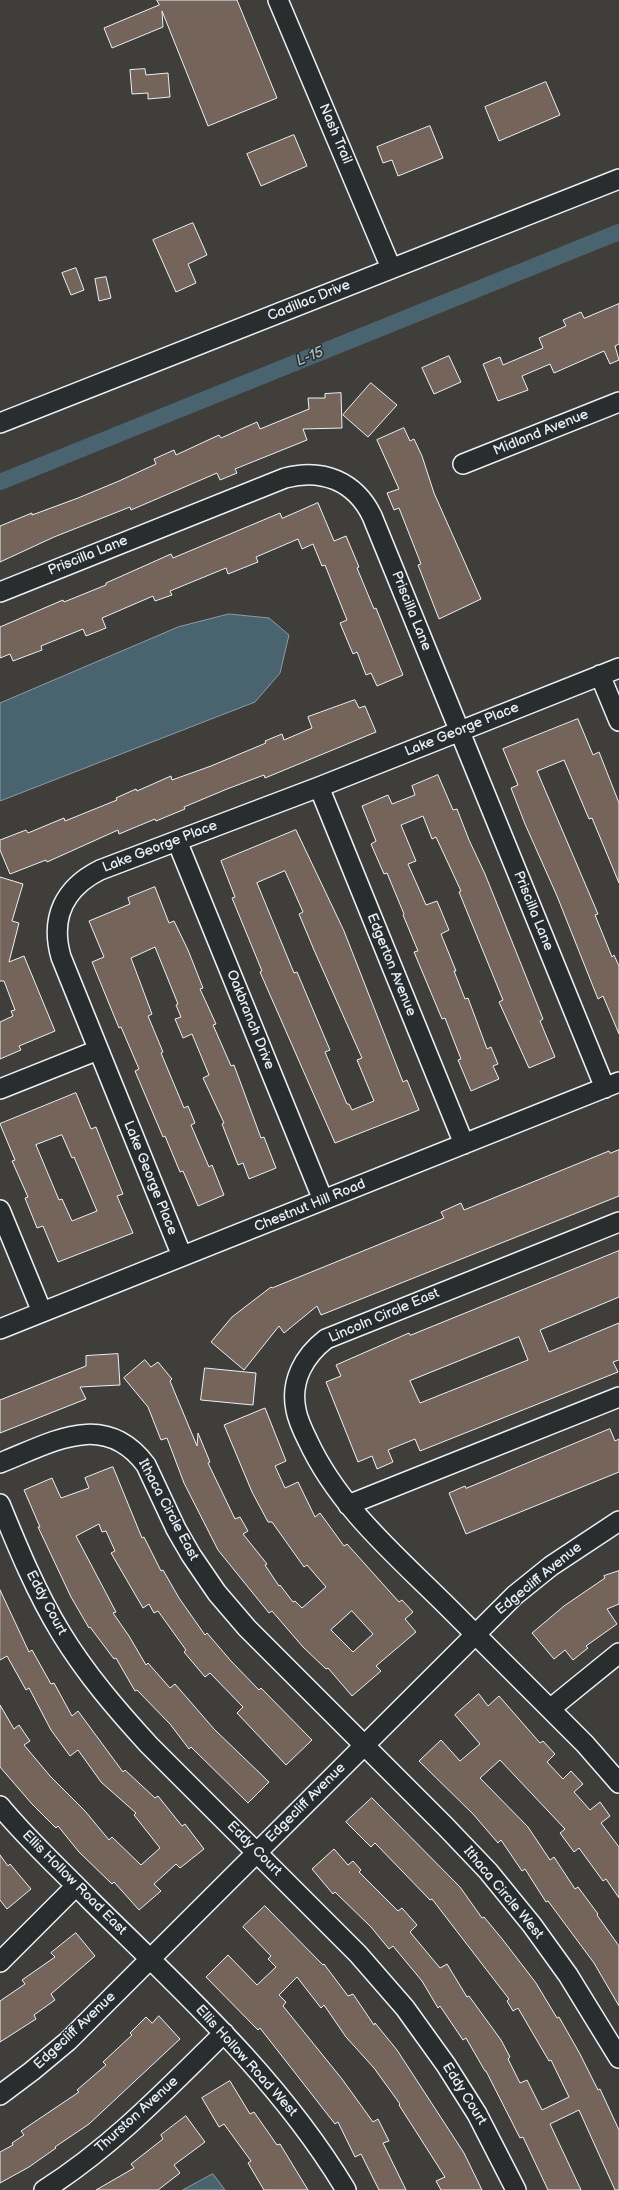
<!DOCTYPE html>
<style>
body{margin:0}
canvas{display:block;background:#403e3b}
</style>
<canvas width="619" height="2190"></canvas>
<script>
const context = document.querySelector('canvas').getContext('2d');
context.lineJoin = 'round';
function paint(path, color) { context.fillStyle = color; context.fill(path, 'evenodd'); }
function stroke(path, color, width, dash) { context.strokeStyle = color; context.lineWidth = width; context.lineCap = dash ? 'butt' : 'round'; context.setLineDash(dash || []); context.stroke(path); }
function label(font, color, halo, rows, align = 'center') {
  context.font = font + ' "Balsamiq Sans",sans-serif'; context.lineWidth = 3; context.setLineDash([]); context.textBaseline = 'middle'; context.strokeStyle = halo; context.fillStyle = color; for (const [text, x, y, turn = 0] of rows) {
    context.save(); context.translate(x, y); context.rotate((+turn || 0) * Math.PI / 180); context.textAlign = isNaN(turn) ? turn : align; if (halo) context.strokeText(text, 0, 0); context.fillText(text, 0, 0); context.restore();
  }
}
const water = new Path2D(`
 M229 614 269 618 289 635 280 673 255 702 0 801V703L178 627Z
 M213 2174 225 2190H183Z`);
paint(water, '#4a646f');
stroke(water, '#899ca6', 1);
stroke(new Path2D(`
 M0 482 619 232`), '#4a646f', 16);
const building = new Path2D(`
 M157 0H237L277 98 208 126 162 11 163 27 112 48 104 28 159 5Z
 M145 69 146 75 168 73 170 97 148 99V93L132 94 130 70Z
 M546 82 560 115 499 141 485 107Z
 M430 126 443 158 398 176 392 160 383 163 377 147Z
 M294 135 307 166 261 186 247 154Z
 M193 223 207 255 188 264 196 283 176 292 153 240Z
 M76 268 84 290 71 295 62 273Z
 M106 277 111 298 99 301 95 279Z
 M619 304V344L615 346 619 360 610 364 604 351 554 373 550 364 522 376 528 390 498 401 483 364 500 357 503 365 543 348 539 338 566 326 563 320 581 312 584 318Z
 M449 356 461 382 434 394 422 368Z
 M371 383 397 405 368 437 343 415Z
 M341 393 342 428 303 429 307 440 235 469 237 473 220 480 217 473 131 510 130 507 54 537 0 562V526L32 513V515L78 498 119 481 156 464 154 459 174 450 176 455 219 435 221 438 257 422 260 429 309 409 308 398H325V394Z
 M404 428 410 441 414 439 422 456 434 493 481 599 439 619 418 565 421 564 399 508 394 510 387 493 399 489 377 440Z
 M318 503 334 541 346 536 359 567 357 568 374 609 376 608 403 675 377 686 371 673 366 675 357 652 353 654 340 623 347 620 325 565 322 566 313 544 302 549 298 539 256 557 258 562 228 574 226 568 170 591 172 595 155 601 153 596 102 618 106 628 86 636 83 629 41 646 42 650 13 661 10 654 0 658V627L63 600 64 602 106 585V583L171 554 173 558 280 513 282 518Z
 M355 700 359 708 365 706 376 732 265 778 264 775 227 789 184 807 185 809 156 821 155 819 119 834 118 830 47 862 46 860 10 874 0 850V840L26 830 28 833 64 818 65 821 117 800 116 798 136 789 137 791 171 776 172 780 211 766 266 743 265 741 282 734 284 740 312 728 308 717Z
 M578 719 593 755 599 752 619 803V883L592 818 589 819 564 760 537 771 598 914 595 915 612 957 614 955 619 966V1034L603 996 598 999 557 896 525 824 511 788 518 785 503 749Z
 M438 775 453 810 457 809 469 840 485 874 543 1019 540 1021 555 1057 529 1068 499 1002 503 1000 459 892 461 891 436 837 432 839 423 816 401 825 416 861 408 864 426 905 437 901 449 930 441 934 456 971H454L465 999 468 998 487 1049 491 1047 498 1064 493 1066 499 1079 471 1091 458 1060 461 1059 445 1018 442 1019 414 952 418 951 403 915 404 914 387 873 384 874 371 844 376 841 362 806 388 795 392 804 415 795 412 786Z
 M296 830 344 931 403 1082 407 1080 419 1110 335 1143 260 972 262 971 232 898 235 897 221 861ZM285 871 303 912 299 914 314 950 362 1058 357 1060 374 1101 352 1110 349 1104H347L325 1052 330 1050 297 972 294 973 257 883Z
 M0 877 23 884 12 921 19 923 9 962 24 956 55 1031 19 1046 21 1050 0 1059V1022L13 1016 11 1011 15 1010 4 981H0Z
 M155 887 169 923 174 921 188 950 203 988 200 989 216 1024 213 1025 231 1066 234 1065 261 1138 264 1137 276 1168 249 1179 243 1163 238 1165 222 1124 224 1123 203 1078 209 1075 192 1034 183 1038 175 1019 181 1017 176 1005 178 1004 155 947 131 958 152 1014 148 1016 163 1052 161 1053 184 1108 188 1106 195 1123 191 1125 209 1167 212 1165 224 1195 198 1206 183 1171 180 1172 165 1136 163 1137 135 1071 139 1069 121 1027 119 1028 92 962 104 957 89 921 130 904 128 898Z
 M76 1093 91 1129 96 1127 108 1157 123 1194 117 1196 133 1233 58 1262 43 1226 37 1228 25 1198 28 1197 12 1161 15 1160 0 1124ZM62 1135 72 1158 74 1157 97 1211 72 1221 62 1199 59 1200 36 1145Z
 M619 1150V1196L321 1315 317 1306 284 1333 279 1326 244 1370 211 1342 232 1317 271 1287 272 1288 444 1218 441 1212 461 1203 464 1210 609 1151 610 1153Z
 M619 1251V1297L540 1330 549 1352 619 1323V1360L613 1362 618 1372 420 1451 415 1439 388 1450 393 1462 377 1469 372 1456 358 1462 326 1382 341 1376 336 1365 409 1333 410 1335ZM519 1337 528 1360 420 1403 410 1381Z
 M118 1354 120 1385 80 1387 86 1399 0 1433V1400L86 1366V1356Z
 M145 1360 151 1367 158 1362 172 1379 170 1381 197 1446 198 1433 210 1462 208 1463 235 1519 240 1517 248 1531 243 1534 267 1564 265 1565 279 1586 280 1585 293 1602 295 1601 302 1608 326 1587 307 1565 304 1567 272 1522H268L252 1492 224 1425 265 1408 286 1461 275 1466 285 1488 298 1482 315 1517 320 1513 344 1546 347 1544 399 1602 402 1600 413 1612 405 1619 416 1632 376 1666 381 1671 352 1696 328 1668 326 1669 303 1647 272 1611 269 1613 218 1550 184 1483 167 1438 161 1440 148 1407 124 1378ZM352 1611 373 1634 353 1652 331 1630Z
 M205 1368 256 1373 253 1405 201 1400Z
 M610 1429 615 1441 619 1439V1472L466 1534 449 1493 465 1486 466 1488Z
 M113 1467 142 1538 144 1537 161 1571 163 1570 179 1598 205 1635 207 1633 231 1661 259 1690 261 1688 312 1740 286 1765 237 1713 243 1707 210 1673 205 1677 184 1652 186 1650 158 1611 154 1613 149 1604 143 1608 111 1553 115 1551 106 1531 102 1532 99 1524 76 1536 116 1612 113 1613 129 1636 146 1665 148 1663 170 1688 175 1684 214 1729 269 1782 248 1803 191 1747 189 1749 170 1724 137 1690 135 1691 116 1658 114 1659 90 1627 89 1628 71 1597 38 1527H40L24 1490 52 1478 61 1498 89 1488 85 1478Z
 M619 1571V1604L607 1609 617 1624 586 1646 588 1648 573 1660 565 1650 554 1659 532 1633 564 1606 605 1578 604 1576Z
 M0 1590 29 1652 32 1650 51 1684 54 1683 72 1716 78 1711 123 1772 125 1770 155 1798 158 1796 182 1826 185 1824 204 1849 180 1868 176 1864 154 1884 161 1891 139 1910 114 1882 112 1884 79 1852 58 1826 56 1828 32 1804 0 1767V1705L14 1729 19 1725 30 1741 24 1745 50 1776 85 1811 109 1840 112 1837 141 1865 160 1848 134 1815 136 1813 101 1782 78 1750 70 1756 51 1730 29 1688 26 1690 7 1656 0 1660Z
 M479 1694 488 1706 499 1696 540 1743 543 1741 555 1754 547 1762 563 1779 571 1771 583 1784 574 1792 590 1810 600 1802 610 1816 601 1823 619 1847V1898L606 1879 603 1881 579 1848 574 1852 560 1833 565 1829 500 1760 480 1778 528 1827 550 1860 554 1857 575 1889 578 1887 598 1914 597 1915 619 1946V2006L594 1963 548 1901 546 1902 525 1869 522 1871 501 1840 498 1843 473 1814 419 1761 441 1740 460 1761 480 1744 455 1715Z
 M372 1798 460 1887 482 1918 484 1917 503 1940 536 1983 557 2018 559 2017 580 2054 598 2090 600 2089 619 2130V2190H615L579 2110 550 2124 581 2190H548L523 2137 520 2138 486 2071H485L466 2038 463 2040 440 2006 438 2008 422 1981 393 1946 389 1949 371 1927 335 1892 333 1894 312 1869 334 1849 348 1865 353 1861 361 1870 359 1872 398 1911 402 1908 417 1925 410 1932 440 1968 447 1964 467 1997 469 1996 501 2040 510 2057 508 2059 520 2083 527 2080 542 2110 569 2097 551 2060 549 2061 518 2008 513 2011 507 2001 509 1999 432 1899 430 1900 375 1843 371 1847 346 1822Z
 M0 1855 8 1866 10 1864 31 1889 7 1909 0 1900Z
 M265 1906 323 1965 324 1964 348 1996 353 1994 374 2025 375 2023 397 2050 464 2153 482 2190H441L436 2181 445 2177 399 2105 400 2104 374 2068 346 2037 324 2005 321 2008 297 1977 279 1995 286 2002 283 2006 342 2079 373 2122 378 2119 389 2141 383 2143 406 2190H379L361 2154 355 2157 338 2122 335 2124 260 2028 258 2030 206 1977 228 1955 257 1985 276 1967 268 1959 271 1956 243 1927Z
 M76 1933 95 1956 51 1994 55 2000 34 2015 36 2019 0 2042V2001L25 1984 22 1980 55 1957 51 1953Z
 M159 2016 180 2039 89 2124 55 2147 56 2148 29 2167 0 2183V2152L13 2145 12 2143 24 2135 21 2131 79 2092 77 2090 106 2065 103 2062 132 2035 130 2033 146 2017 152 2023Z
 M230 2081 250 2114 254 2112 277 2145 280 2144 308 2190H264L248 2163 251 2161 224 2124 219 2127 202 2098Z
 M186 2116 205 2142 174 2165 180 2173 158 2190H96L134 2168 131 2164 163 2139 161 2135Z`);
paint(building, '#74645a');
stroke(building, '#e8f1f8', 1);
const minor = new Path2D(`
 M278 0 391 268
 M0 423 619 179
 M463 464 619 402
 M0 592 285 478C322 468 355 481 372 516L605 1088
 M600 675 619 721
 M319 787 464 1144
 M177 841 323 1200
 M0 1089 98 1050
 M0 1210 42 1312
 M619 1222 326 1339C304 1356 290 1381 296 1410 298 1421 303 1431 308 1441 339 1508 398 1557 450 1609 495 1654 540 1699 585 1744L619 1783
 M182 1256 61 957C50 918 64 888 100 870L319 787 619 668
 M0 1329 619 1082
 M0 1463C51 1443 104 1409 146 1465L176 1529 191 1555 217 1593 247 1628 445 1826 488 1871 532 1925 568 1975 619 2058
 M0 1504C18 1548 36 1592 61 1633 86 1674 117 1710 149 1745L358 1954 405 2008 446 2065 477 2114 516 2190
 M348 1505 619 1397
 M550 1709 619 1653
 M0 1806C27 1839 60 1869 90 1900 182 1991 279 2078 346 2190
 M0 1962 76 1886
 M0 2095 32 2071 68 2041 515 1595 551 1566 619 1521
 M44 2190C112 2147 167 2089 224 2033`);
stroke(minor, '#e8f1f8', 22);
stroke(minor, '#2a2d2e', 19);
label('14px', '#e8f1f8', '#2a2d2e', [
 ["Nash Trail",335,134,67],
 ["Cadillac Drive",309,301,-22],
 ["Midland Avenue",541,433,-22],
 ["Priscilla Lane",88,556,-22],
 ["Priscilla Lane",411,611,68],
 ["Lake George Place",462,730,-22],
 ["Lake George Place",160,847,-21],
 ["Priscilla Lane",533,911,68],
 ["Edgerton Avenue",391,965,68],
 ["Oakbranch Drive",250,1020,68],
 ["Lake George Place",150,1178,68],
 ["Chestnut Hill Road",310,1206,-22],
 ["Lincoln Circle East",384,1316,-23],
 ["Ithaca Circle East",168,1510,62],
 ["Edgecliff Avenue",539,1579,-39],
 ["Eddy Court",46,1603,62],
 ["Edgecliff Avenue",306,1803,-45],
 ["Eddy Court",254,1849,45],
 ["Ellis Hollow Road East",74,1883,45],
 ["Ithaca Circle West",503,1893,50],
 ["Edgecliff Avenue",75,2031,-43],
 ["Ellis Hollow Road West",246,2061,48],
 ["Eddy Court",464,2094,58],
 ["Thurston Avenue",137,2115,-42]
]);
label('italic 15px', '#a9b9c1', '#2a2d2e', [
 ["L-15",310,357,-22]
]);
</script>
